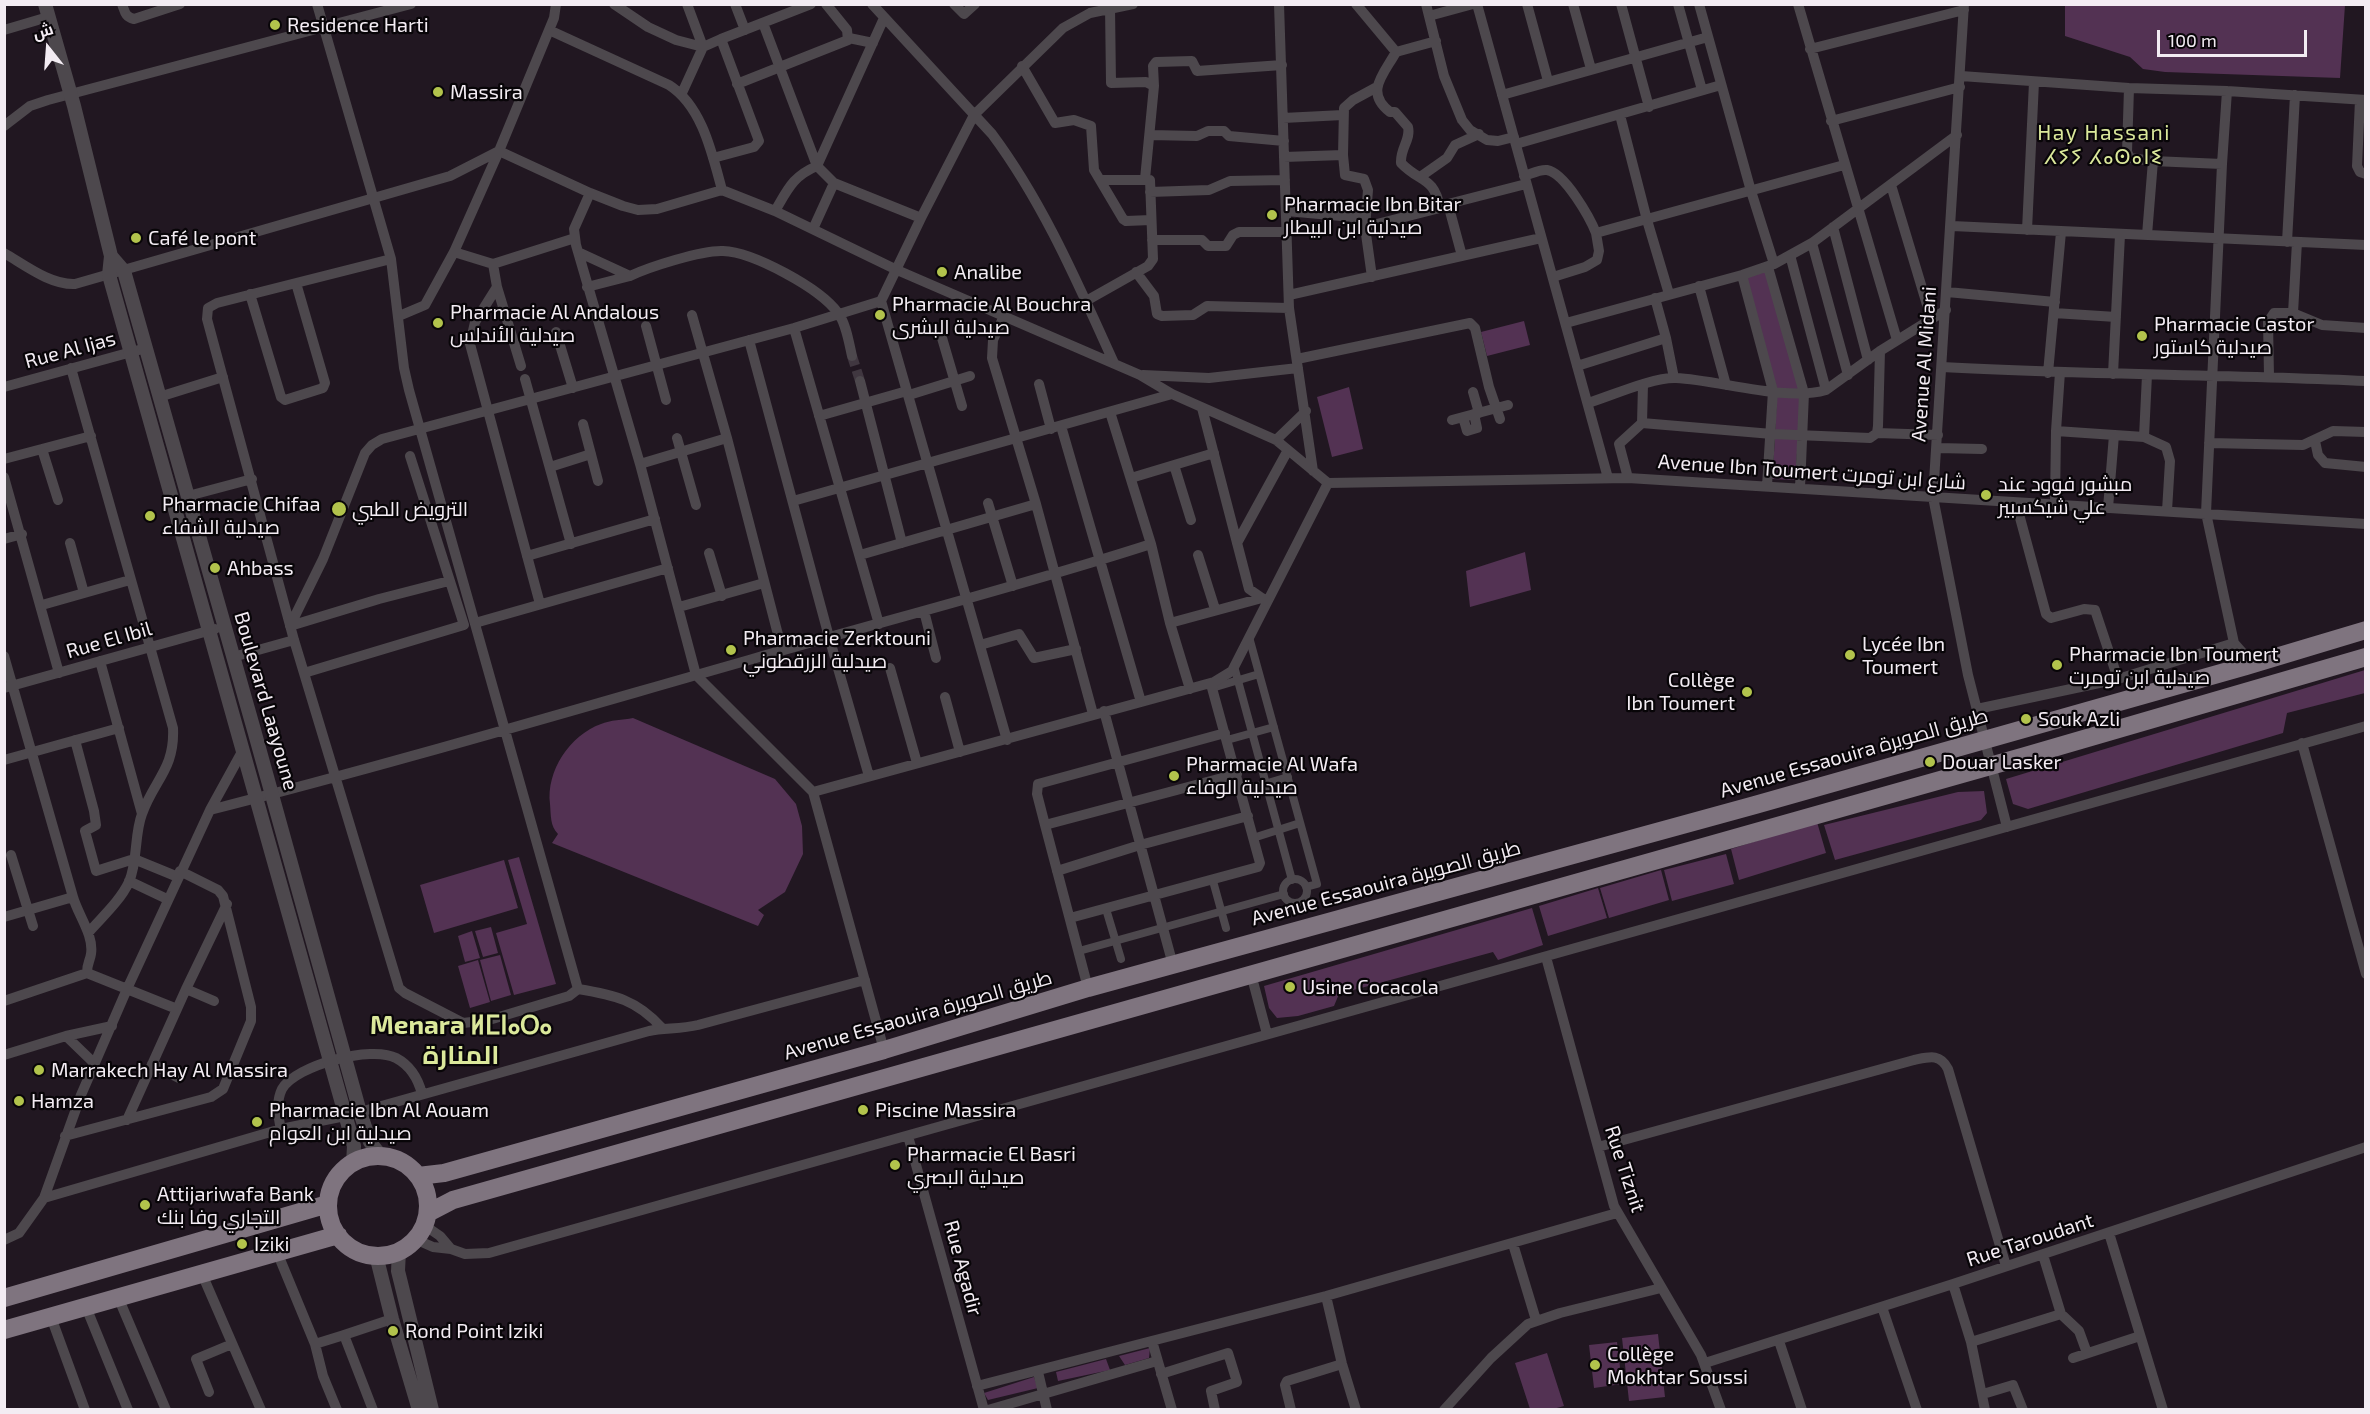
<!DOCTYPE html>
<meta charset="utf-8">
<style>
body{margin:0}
#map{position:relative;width:2370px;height:1414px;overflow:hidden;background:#211721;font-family:"Exo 2",Cairo,sans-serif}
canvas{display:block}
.frame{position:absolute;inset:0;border:6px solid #f3ecf3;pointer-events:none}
.north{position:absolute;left:18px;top:18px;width:60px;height:60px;-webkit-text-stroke:4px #080508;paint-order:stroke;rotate:343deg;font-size:16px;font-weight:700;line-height:24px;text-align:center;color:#f3ecf3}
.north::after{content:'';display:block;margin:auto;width:21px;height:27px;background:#f3ecf3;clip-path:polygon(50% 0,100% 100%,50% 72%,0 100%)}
.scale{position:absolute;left:2157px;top:30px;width:150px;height:27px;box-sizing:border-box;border:3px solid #f3ecf3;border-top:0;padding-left:8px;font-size:18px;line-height:21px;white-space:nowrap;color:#f3ecf3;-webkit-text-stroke:4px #080508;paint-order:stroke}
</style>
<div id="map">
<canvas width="2370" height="1414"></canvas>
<div class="frame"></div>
<div class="north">ش</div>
<div class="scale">100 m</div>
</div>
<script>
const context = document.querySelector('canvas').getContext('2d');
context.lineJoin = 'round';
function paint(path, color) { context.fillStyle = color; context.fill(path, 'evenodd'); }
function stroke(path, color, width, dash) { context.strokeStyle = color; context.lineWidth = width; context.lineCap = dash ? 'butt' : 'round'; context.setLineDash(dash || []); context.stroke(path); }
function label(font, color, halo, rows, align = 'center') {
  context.font = font + ' "Exo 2",Cairo,"Noto Sans Tifinagh",sans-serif'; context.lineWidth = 4.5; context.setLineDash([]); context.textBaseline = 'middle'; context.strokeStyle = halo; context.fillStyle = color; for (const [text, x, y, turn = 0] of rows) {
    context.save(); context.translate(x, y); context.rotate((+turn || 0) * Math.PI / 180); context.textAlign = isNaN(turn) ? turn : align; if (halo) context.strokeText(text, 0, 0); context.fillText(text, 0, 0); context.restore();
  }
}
paint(new Path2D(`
 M2065 5H2345L2340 78 2165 72 2143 69 2130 57 2065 36Z
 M1769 269 1800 391 1775 388 1746 277Z
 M1524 321 1530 345 1487 356 1481 332Z
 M1349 387 1363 449 1332 457 1317 397Z
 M1777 395 1799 396V432L1775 434Z
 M1775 439H1798L1795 480 1772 479Z
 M1525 552 1531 590 1470 607 1466 571Z
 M2365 670V693L2287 713 2283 733 2028 809 2013 804 2006 779Z
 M633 718 775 779 796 804 802 826 803 854 785 892 758 910 764 915 758 926 552 843 558 834C550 826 551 815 550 804 546 771 570 735 601 724 610 720 623 720 633 718Z
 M1984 791 1987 813 1981 820 1835 860 1824 825 1958 792Z
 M1817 822 1826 853 1739 880 1731 849Z
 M1726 854 1734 884 1672 901 1664 870Z
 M519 857 556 984 514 995 496 933 527 924 508 860Z
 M504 860 518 908 434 933 420 885Z
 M1661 870 1669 900 1609 918 1600 888Z
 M1598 888 1607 918 1548 936 1539 906Z
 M1532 908 1543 945 1498 960 1493 952 1339 994 1334 1006 1298 1016 1277 1018 1269 1008 1264 986Z
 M491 927 498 953 483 957 475 931Z
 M472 931 480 958 465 962 458 936Z
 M500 955 511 995 491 1001 480 960Z
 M478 960 490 1002 470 1008 458 966Z
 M1658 1334 1665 1397 1629 1401 1622 1338Z
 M1617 1342 1622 1384 1594 1388 1589 1345Z
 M1150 1348 1149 1358 1125 1365 1119 1356Z
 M1547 1353 1564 1406 1553 1409H1530L1515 1363Z
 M1106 1359 1110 1370 1058 1381 1056 1372Z
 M1034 1377 1038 1388 988 1400 984 1393Z`), '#533253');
stroke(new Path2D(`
 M852 356 860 381`), '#403740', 10, [10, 5]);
stroke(new Path2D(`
 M1249 637 1317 884 1306 887
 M1234 666 1292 880
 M1212 688 1259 674
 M1227 740 1274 727
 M1241 791 1288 777
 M1253 838 1300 823
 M1283 891a12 12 0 1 1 24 0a12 12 0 1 1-24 0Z
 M1213 881 1226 928
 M1106 909 1121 959
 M1079 951 1284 894`), '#4d484d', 8);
stroke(new Path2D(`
 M122 4C125 12 125 17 134 19L180 4
 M317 4 391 259 404 368 409 390 578 989
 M614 4 648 27 676 40 703 47 721 39 759 141 754 147 713 158
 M735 4 745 30
 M872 4 992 134C1044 204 1078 284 1114 363
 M954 4 964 14 975 4
 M1279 4 1289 308 1313 471
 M1356 4 1396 52 1436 41
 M1426 4 1444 76 1462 120 1470 130 1487 140 1498 141 1514 137
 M1477 4 1608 478
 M1527 4 1548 81
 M1573 4 1591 69
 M1621 4 1649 107
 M1678 4 1702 90
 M1798 4 1897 340
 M1964 4 1933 497 1968 675 2007 827
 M1110 7 1111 83 1146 82 1154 86 1145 179
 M1429 16 1473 4
 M763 23 817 166 834 183 921 218
 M4 30 48 17
 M549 30 669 85C702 106 712 153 722 190
 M849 38 873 43
 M721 39 811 4
 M1810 49 1964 10
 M1022 66 1055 123 1074 120 1091 126 1094 170 1123 219 1126 221 1151 220
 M1961 76 2129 88 2227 91 2366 100
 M737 84 848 40 847 30 826 4
 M1154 86 1153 66 1156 62 1192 61 1197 71 1282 65
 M2129 88 2127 152 2130 158 2153 161 2222 164
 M2227 91 2222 164 2206 513 2234 643
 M682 93 703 47 687 4
 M1502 95 1708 37
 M2360 100 2357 166 2360 172 2366 174
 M1620 115 1647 220 1669 294
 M1283 118 1343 115
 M1831 121 1960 87
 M4 126 30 106 48 100 411 4
 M1150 135 1197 136 1208 131H1224L1229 136 1284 141
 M1516 144 1721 85
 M1343 155 1344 108 1353 100 1377 87
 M1284 157 1343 155 1345 175 1364 179 1368 190 1365 227 1372 277
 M1524 176C1531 174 1540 169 1547 170 1565 173 1590 218 1596 233
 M1420 177 1447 158 1455 145 1479 134
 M1891 185 1931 318
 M1150 192 1209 190 1230 181 1285 180
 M590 193 574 229 576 245 640 464 696 675 813 792 884 1050
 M1448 204 1462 256
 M1440 208 1448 204 1526 184
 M775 211C788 189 793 176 817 166L884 18
 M1286 211 1364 218
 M1952 226 2366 245
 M1365 227 1440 208C1434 176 1420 183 1401 163 1400 148 1411 140 1408 127L1395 112H1390C1364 92 1384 74 1396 52
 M1833 227 1868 360
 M813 229 834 183
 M2027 230 2034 82
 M2147 235 2153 161
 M1152 240H1202L1208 246H1226L1233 235 1239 232H1287
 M2287 242 2295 95
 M1812 243 1848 375
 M454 252 493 264 575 238
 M578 252 630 276C649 267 702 250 723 251 753 252 820 288 838 313 846 323 849 343 852 356
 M4 253C25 265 50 285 75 284L450 176 499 151 590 193 623 206 638 210 657 209 722 190 775 211 897 270 1140 375 1172 394 1276 440 1328 483
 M1790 255 1826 390
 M391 259 217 303 208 308 207 319 294 640 399 988 405 993 463 1023 489 1020 569 996 578 989
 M493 264 497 287 475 322 470 344 540 604
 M1774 264 1812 243 1957 135
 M1768 267 1804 393 1800 488
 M1136 272 1154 296 1157 314 1162 316 1193 315 1207 306 1289 308
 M1742 275 1773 391 1767 486
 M1553 277 1585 267 1597 260 1599 251 1596 233 1844 165
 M1699 286 1726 385
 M497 287 521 366
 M587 287 630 276
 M1947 292 2055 302
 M250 294 281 397 285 400 323 388 325 383 296 283
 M1289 295 1541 238
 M1655 298 1666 338 1674 378
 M881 301 1007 740
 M1086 301 1148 266 1153 259 1150 180H1100
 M2054 313 2116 317
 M2293 313 2322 325 2366 328
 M692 315 727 438 782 650
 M399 316 425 305 454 252 499 151 554 18 556 4
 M1004 316 993 340 992 358 1036 504 1093 714
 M1566 323 1742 275 1774 264 1751 191 1699 4
 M646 326 666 400
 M794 328 879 624
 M556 332 573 388
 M942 338 962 406
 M749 340 829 637 869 776
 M1297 359 1470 323 1475 328 1489 387 1500 419
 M1577 366 1666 338
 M1942 367C2083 375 2224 374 2366 381
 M71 368 173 728C175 769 154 780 142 814 134 835 138 861 129 882 120 901 102 917 88 933
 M2048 373 2061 232
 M2113 374 2120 235
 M1143 375 1209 378 1298 368
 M2269 376 2268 322 2274 313H2293L2297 242
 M525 379 571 544
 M860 381 902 543
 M1039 384 1051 429
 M1643 385 1642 423 1772 434 1870 438 1877 433 1878 426 1880 351
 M4 387 146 348
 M1473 392 1479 413
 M909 395 970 376
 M159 397 223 377
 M1588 403C1611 396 1653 377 1676 378 1719 380 1786 402 1826 390L1880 351 1946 310
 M1202 408 1249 589 1262 598
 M1110 412 1151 544 1170 623 1190 689
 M819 416 907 391
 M1463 417 1467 431 1477 428 1474 414
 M1452 420 1508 405
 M583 424 598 481
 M1061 426 1141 702
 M2056 431 2144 437 2166 447 2170 461 2167 511
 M1877 433 1938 435
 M2144 437 2147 375
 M677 438 696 505
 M1276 440 1306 411
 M2315 441 2318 455 2325 463 2366 467
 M2209 443 2303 445 2333 431 2366 432
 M1937 448 1982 449
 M42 449 58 500
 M4 459 91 436
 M640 464 727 438
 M1174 465 1191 520
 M550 467 591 454
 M4 477 59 673
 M1131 478 1214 453
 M1628 478 1619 444 1642 423
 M1328 483 1628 478 2366 524
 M188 496 252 479
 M793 501 1172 394
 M988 503 1013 586
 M2016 503 2046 614 2051 618 2084 609 2095 610 2118 679
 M2055 504 2056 431 2060 372
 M2108 508 2114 435
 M4 539 22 534
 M70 543 84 593
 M1237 543 1288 450
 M709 553 722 596
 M860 555 1036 504
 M1198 555 1215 609
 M527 556 655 519
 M42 605 130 580
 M679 607 764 583
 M924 611 936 658
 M475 623 668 568
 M1170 623 1262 598 1265 600
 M290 626 323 559 365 453 372 445 382 439 794 328 881 301 921 218 974 115 1063 28 1090 13 1133 4
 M290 626 379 599 449 581
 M980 645 1019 634 1034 658 1076 649
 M4 656 73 897C78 915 94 935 91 954 90 961 87 963 87 973
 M233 657 294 640
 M100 661 142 814
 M890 668 917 763
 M304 673 464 625 410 456
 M4 688 215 629
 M945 697 960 752
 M1977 709 2118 679 2234 643 2242 652 2246 666
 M1104 711 1173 965
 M75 740 94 811 96 825 85 831 96 871 134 859 178 877
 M2302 743 2366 974
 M4 760 119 728
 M813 792 1214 682 1232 671 1328 483
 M210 810C391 764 570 711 749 660 883 621 1018 587 1151 544
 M1045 825 1237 774
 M11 855 33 926
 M1057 871 1140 845 1248 816
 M129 881 167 899
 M4 917 73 897
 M1070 918 1258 867 1260 863 1212 688 1214 682
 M1546 957 1614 1206 1701 1355 1721 1410
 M1251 974 1267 1034
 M1088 988 1045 825 1037 794 1038 784 1225 733
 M186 989 214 1001
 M578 989C615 995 637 1000 662 1028
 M4 1001 87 973 177 1009
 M66 1036 95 1064
 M4 1055 66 1036 112 1026
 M152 1064 179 1078
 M360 1112 649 1031C665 1028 681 1029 698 1025L865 980
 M127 1120 186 989 227 904
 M281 1129C278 1117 276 1101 282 1089 296 1065 372 1045 396 1058 411 1066 418 1078 422 1094
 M65 1136 211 1097 223 1089 251 1021V1007L223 896 218 890 180 871
 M908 1136 984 1410
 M1598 1147 1914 1060C1929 1057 1940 1053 1948 1069L2006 1266
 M44 1198 281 1129 345 1116
 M424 1225 440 1236 451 1249
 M2109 1233 2163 1410
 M415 1239 433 1247 451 1249 465 1254 489 1253 2366 726
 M4 1240 19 1233 44 1198 81 1095 127 989 210 810 243 750
 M1513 1244 1536 1320
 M277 1252 315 1344 323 1376 337 1410
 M2043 1255 2061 1314 2079 1331 2087 1353
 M202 1274 261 1410
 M1953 1284 1971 1342 1985 1410
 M1326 1296 1342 1364 1356 1410
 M118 1297 166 1410
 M86 1307 128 1410
 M1882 1307 1917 1410
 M51 1317 85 1410
 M1152 1341 1172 1410
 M1779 1341 1802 1410
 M1971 1342 2061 1314
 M315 1344 344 1335
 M2073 1358 2140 1336
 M1705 1363 1953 1284 2366 1147
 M1038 1372 1047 1410
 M1161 1374 1228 1353 1237 1382 1211 1391 1215 1410
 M977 1386 1326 1296 1617 1213
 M209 1392 196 1359 232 1344
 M1983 1394 2013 1385 2023 1410
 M373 1410 344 1335 392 1319
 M988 1410 1157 1361
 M1291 1410 1285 1385 1287 1381 1342 1364
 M1444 1410 1491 1358 1528 1324 1560 1313 1661 1288`), '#4d484d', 10);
stroke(new Path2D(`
 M45 4 74 106 111 256 109 275 354 1146 353 1163
 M111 256 124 271 254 730 360 1112 370 1142 381 1156
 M399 1251 398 1271 401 1283 432 1410
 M376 1255 392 1319 419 1410`), '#4d484d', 14);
stroke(new Path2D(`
 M328 1206a50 50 0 1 1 100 0a50 50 0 1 1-100 0Z
 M418 1176 444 1173 884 1050 1088 988 1755 805 2246 666 2366 630
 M428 1213 453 1200 2022 757 2366 657
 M4 1298 328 1204
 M4 1330 338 1235`), '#7f747f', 18);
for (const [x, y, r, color] of [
 [275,25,6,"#b2c34c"],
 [438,92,6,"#b2c34c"],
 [1272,215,6,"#b2c34c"],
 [136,238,6,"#b2c34c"],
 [942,272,6,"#b2c34c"],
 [880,315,6,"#b2c34c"],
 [438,323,6,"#b2c34c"],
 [2142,336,6,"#b2c34c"],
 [1986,495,6,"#b2c34c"],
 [339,509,8,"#b2c34c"],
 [150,516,6,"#b2c34c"],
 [215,568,6,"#b2c34c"],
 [731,650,6,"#b2c34c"],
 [1850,655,6,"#b2c34c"],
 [2057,665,6,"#b2c34c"],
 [1747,692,6,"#b2c34c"],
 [2026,719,6,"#b2c34c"],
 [1930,762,6,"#b2c34c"],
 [1174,776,6,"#b2c34c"],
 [1290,987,6,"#b2c34c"],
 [39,1070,6,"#b2c34c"],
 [19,1101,6,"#b2c34c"],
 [863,1110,6,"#b2c34c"],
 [257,1122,6,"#b2c34c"],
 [895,1165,6,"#b2c34c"],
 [145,1205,6,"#b2c34c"],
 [242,1244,6,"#b2c34c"],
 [393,1331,6,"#b2c34c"],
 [1595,1365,6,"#b2c34c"]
]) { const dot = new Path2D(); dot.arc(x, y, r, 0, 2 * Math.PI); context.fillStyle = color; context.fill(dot); stroke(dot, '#080508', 2); }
label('20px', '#f3ecf3', '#080508', [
 ["Residence Harti",287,25],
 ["Massira",450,92],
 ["Pharmacie Ibn Bitar",1284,204],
 ["صيدلية ابن البيطار",1284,227],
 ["Café le pont",148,238],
 ["Analibe",954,272],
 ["Pharmacie Al Bouchra",892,304],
 ["صيدلية البشرى",892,327],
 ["Pharmacie Al Andalous",450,312],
 ["صيدلية الأندلس",450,335],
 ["Pharmacie Castor",2154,324],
 ["صيدلية كاستور",2154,347],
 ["مبشور فوود عند",1998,484],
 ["علي شيكسبير",1998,507],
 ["Pharmacie Chifaa",162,504],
 ["صيدلية الشفاء",162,527],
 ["الترويض الطبي",352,509],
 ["Ahbass",227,568],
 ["Pharmacie Zerktouni",743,638],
 ["صيدلية الزرقطوني",743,661],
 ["Lycée Ibn",1862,644],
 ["Toumert",1862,667],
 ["Pharmacie Ibn Toumert",2069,654],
 ["صيدلية ابن تومرت",2069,677],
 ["Collège",1735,680,"right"],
 ["Ibn Toumert",1735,703,"right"],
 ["Souk Azli",2038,719],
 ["Douar Lasker",1942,762],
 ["Pharmacie Al Wafa",1186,764],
 ["صيدلية الوفاء",1186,787],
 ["Usine Cocacola",1302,987],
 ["Marrakech Hay Al Massira",51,1070],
 ["Hamza",31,1101],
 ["Pharmacie Ibn Al Aouam",269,1110],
 ["صيدلية ابن العوام",269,1133],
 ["Piscine Massira",875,1110],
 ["Pharmacie El Basri",907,1154],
 ["صيدلية البصري",907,1177],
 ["Attijariwafa Bank",157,1194],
 ["التجاري وفا بنك",157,1217],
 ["Iziki",254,1244],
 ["Rond Point Iziki",405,1331],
 ["Collège",1607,1354],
 ["Mokhtar Soussi",1607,1377]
], 'left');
label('20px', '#f3ecf3', '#080508', [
 ["Rue Al Ijas",70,350,-15],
 ["Avenue Al Midani",1924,364,-86],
 ["Avenue Ibn Toumert شارع ابن تومرت",1812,472,4],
 ["Rue El Ibil",109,640,-16],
 ["Boulevard Laayoune",266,701,74],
 ["Avenue Essaouira طريق الصويرة",1854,753,-16],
 ["Avenue Essaouira طريق الصويرة",1386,883,-15],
 ["Avenue Essaouira طريق الصويرة",918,1015,-16],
 ["Rue Tiznit",1625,1169,72],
 ["Rue Taroudant",2030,1240,-18],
 ["Rue Agadir",963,1268,75]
]);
context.letterSpacing = '1.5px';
label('21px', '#dbe89b', '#080508', [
 ["Hay Hassani",2104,133],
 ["ⵃⵢⵢ ⵃⴰⵙⴰⵏⵉ",2104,157]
]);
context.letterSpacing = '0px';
label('bold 26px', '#dbe89b', '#080508', [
 ["Menara ⵍⵎⵏⴰⵔⴰ",461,1025],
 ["المنارة",461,1055]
]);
</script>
